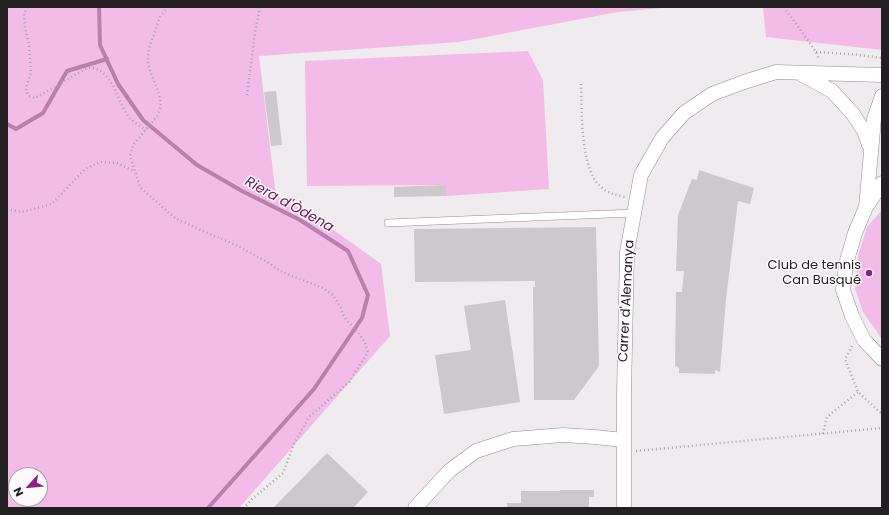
<!DOCTYPE html>
<meta charset="utf-8">
<style>
body{margin:0}
#map{position:relative;width:889px;height:515px;overflow:hidden;background:#f0ebef;font-family:Poppins,sans-serif}
canvas{display:block}
.frame{position:absolute;inset:0;border:8px solid #222022;pointer-events:none}
.north{position:absolute;left:8px;top:467px;width:40px;height:40px;box-sizing:border-box;background:#fdf9fc;border:1px solid #a5a2a5;border-radius:50%;rotate:243deg;font-size:11px;font-weight:700;line-height:16px;text-align:center;color:#222022}
.north::after{content:'';display:block;margin:auto;width:14px;height:18px;background:#8e2083;clip-path:polygon(50% 0,100% 100%,50% 72%,0 100%)}
</style>
<div id="map">
<canvas width="889" height="515"></canvas>
<div class="frame"></div>
<div class="north">N</div>
</div>
<script>
const context = document.querySelector('canvas').getContext('2d');
context.lineJoin = 'round';
function paint(path, color) { context.fillStyle = color; context.fill(path, 'evenodd'); }
function stroke(path, color, width, dash) { context.strokeStyle = color; context.lineWidth = width; context.lineCap = dash ? 'butt' : 'round'; context.setLineDash(dash || []); context.stroke(path); }
function label(font, color, halo, rows, align = 'center') {
  context.font = font + ' Poppins,sans-serif'; context.lineWidth = 3; context.setLineDash([]); context.textBaseline = 'middle'; context.strokeStyle = halo; context.fillStyle = color; for (const [text, x, y, turn = 0] of rows) {
    context.save(); context.translate(x, y); context.rotate((+turn || 0) * Math.PI / 180); context.textAlign = isNaN(turn) ? turn : align; if (halo) context.strokeText(text, 0, 0); context.fillText(text, 0, 0); context.restore();
  }
}
paint(new Path2D(`
 M7 7H672L618 12 459 42 259 56 276 196 310 213 381 264 390 336 239 508H7ZM16 475H40V499H16Z
 M763 7H882V50L766 37Z
 M528 51 543 80 549 189 446 196V185L307 186 305 61Z
 M882 210V339L863 312 855 289 858 256 867 227Z`), '#f2bbe8');
stroke(new Path2D(`
 M99 7 100 45 118 84 143 120 197 165 242 191 300 220 348 251 368 295 362 318 314 389 208 508
 M7 124 16 129 43 113 67 71 107 59`), '#b87faf', 4);
paint(new Path2D(`
 M276 91 282 145 271 146 264 92Z
 M699 170 754 188 750 204 738 201 726 299 720 372 715 370V374L679 373V368L675 366 676 292H682L684 271H676L678 215 692 179 697 180Z
 M446 185V196L394 197V187Z
 M596 227 599 366 574 400H534L533 287H535V281L415 282 414 229Z
 M505 300 520 402 444 414 435 355 471 350 464 306Z
 M327 453 368 492 353 508H273Z
 M560 490H594V497H589V508H507V503H521V491H560Z`), '#ccc8cb');
const lane = new Path2D(`
 M388 223 634 213`);
const street = new Path2D(`
 M801 74 832 91 853 114 864 131 869 145
 M882 183 866 207 855 233 846 264 843 290 852 316 864 340 882 359
 M866 207 874 119 882 96
 M415 508 449 471 476 451 513 439 563 435 595 437 623 440
 M624 508V393L627 252 641 175 662 138 684 113 712 94 744 82 776 72 882 75`);
stroke(lane, '#908c8f', 8);
stroke(street, '#908c8f', 15);
stroke(new Path2D(`
 M27 7 24 14 25 28 29 44 31 73 27 84 26 91 29 96 35 98 39 96 87 68C112 65 117 102 129 117 133 122 141 126 146 130
 M168 7 160 17 149 48 148 57V65L159 94 161 106 158 115 133 145 130 156 140 187 175 218 205 232 236 245 267 262 282 272 323 288 333 295 340 306 344 317 360 335 365 343 368 352 349 382 309 417 294 444 283 473 252 499 244 508
 M421 7H427
 M784 7 816 52 819 60
 M816 52 850 54 882 58
 M581 84C582 110 580 168 600 186 607 193 615 195 625 197
 M247 95 255 32 260 7
 M7 209 22 212 52 204 85 169 100 162 117 163 134 171
 M852 346 845 359 858 392 882 414
 M823 434 827 417 858 392
 M636 451 882 428`), '#a8a4a7', 2.5, [1, 3]);
stroke(lane, '#fff', 7);
stroke(street, '#fff', 14);
for (const [x, y, r, color] of [
 [869,273,4,"#8e2083"]
]) { const dot = new Path2D(); dot.arc(x, y, r, 0, 2 * Math.PI); context.fillStyle = color; context.fill(dot); stroke(dot, '#fdf9fc', 1.5); }
label('13px', '#222022', '#fdf9fc', [
 ["Club de tennis",861,266],
 ["Can Busqué",861,281]
], 'right');
label('13px', '#222022', '#fdf9fc', [
 ["Carrer d'Alemanya",627,301,-87]
]);
label('italic 14px', '#65205d', '#fdf9fc', [
 ["Riera d'Òdena",289,205,29]
]);
</script>
